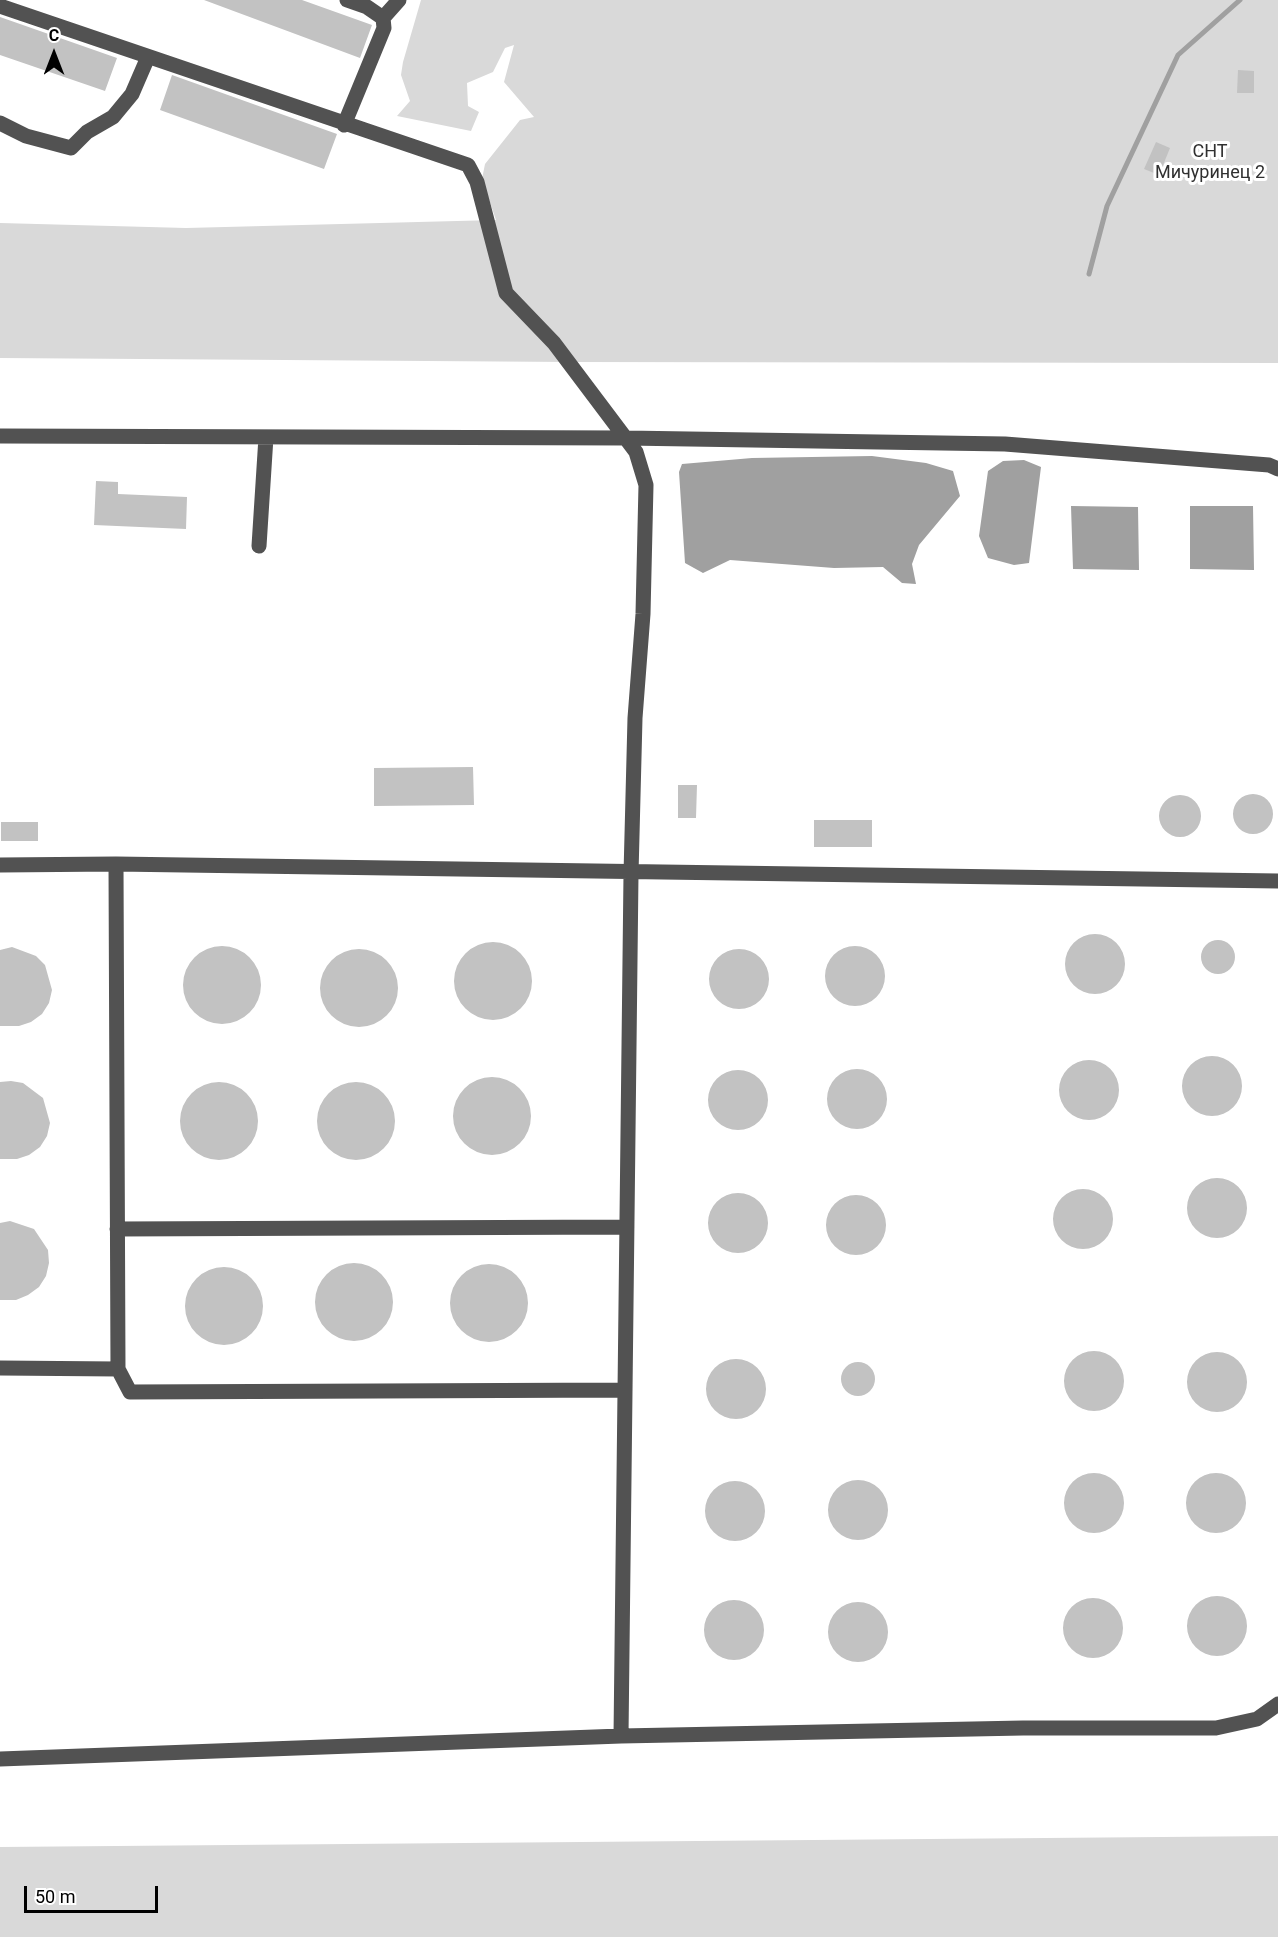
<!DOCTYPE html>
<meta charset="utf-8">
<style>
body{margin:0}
#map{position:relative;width:1278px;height:1937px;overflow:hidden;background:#fff;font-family:Roboto,sans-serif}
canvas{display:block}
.north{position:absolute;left:24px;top:24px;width:60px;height:60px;-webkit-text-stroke:4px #fff;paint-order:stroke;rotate:0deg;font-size:16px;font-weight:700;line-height:24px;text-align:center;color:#000}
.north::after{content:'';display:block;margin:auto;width:21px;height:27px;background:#000;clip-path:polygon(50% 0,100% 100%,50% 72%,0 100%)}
.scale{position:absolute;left:24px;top:1886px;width:134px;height:27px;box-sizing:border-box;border:3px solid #000;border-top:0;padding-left:8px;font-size:18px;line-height:21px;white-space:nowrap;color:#000;-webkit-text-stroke:4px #fff;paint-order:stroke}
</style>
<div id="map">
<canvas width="1278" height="1937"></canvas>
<div class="north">С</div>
<div class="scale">50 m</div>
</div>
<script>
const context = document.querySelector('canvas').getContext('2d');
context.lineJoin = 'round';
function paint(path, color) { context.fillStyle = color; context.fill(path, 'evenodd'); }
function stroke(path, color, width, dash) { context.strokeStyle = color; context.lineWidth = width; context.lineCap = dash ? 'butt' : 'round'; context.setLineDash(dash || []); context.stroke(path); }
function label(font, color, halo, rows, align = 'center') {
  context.font = font + ' Roboto,sans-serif'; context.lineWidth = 6; context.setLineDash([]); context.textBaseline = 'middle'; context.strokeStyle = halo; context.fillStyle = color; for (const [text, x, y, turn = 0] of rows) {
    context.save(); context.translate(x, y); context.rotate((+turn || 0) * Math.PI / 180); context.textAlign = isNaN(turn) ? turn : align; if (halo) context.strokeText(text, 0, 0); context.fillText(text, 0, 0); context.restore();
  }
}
paint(new Path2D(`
 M421 0H1278V363L569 362 0 358V223L186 228 496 220 482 179 485 164 520 120 534 117 504 82 514 45 505 48 493 72 467 83 468 106 479 112 471 131 397 116 410 101 401 75 403 62Z
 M1278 1836V1937H0V1847Z`), '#d9d9d9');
paint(new Path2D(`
 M872 456 926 463 953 471 960 496 919 545 912 564 916 584 902 583 883 567 834 568 730 560 703 573 685 563 679 472 682 464 752 458Z
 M1024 460 1041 467 1029 563 1014 565 988 558 979 536 988 471 1003 461Z
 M1071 506 1138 507 1139 570 1073 569Z
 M1190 506H1253L1254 570 1190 569Z`), '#a0a0a0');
stroke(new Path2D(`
 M1089 274 1107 206 1178 55 1240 0`), '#a0a0a0', 5);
paint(new Path2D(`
 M204 0H302L372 25 360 58Z
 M0 17 117 58 105 91 0 55Z
 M1238 70 1254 71V93H1237Z
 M172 75 337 134 324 169 160 110Z
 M1156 142 1170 148 1159 175 1144 169Z
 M96 481 118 482V494L187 497 186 529 94 525Z
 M473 767 474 805 374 806V768Z
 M678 785H697L696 818H678Z
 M1233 814a20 20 0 1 1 40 0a20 20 0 1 1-40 0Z
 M1159 816a21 21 0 1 1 42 0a21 21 0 1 1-42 0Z
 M814 820H872V847H814Z
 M1 822H38V841H1Z
 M1065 964a30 30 0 1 1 60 0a30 30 0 1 1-60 0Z
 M1201 957a17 17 0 1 1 34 0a17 17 0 1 1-34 0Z
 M454 981a39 39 0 1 1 78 0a39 39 0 1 1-78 0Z
 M825 976a30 30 0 1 1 60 0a30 30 0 1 1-60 0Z
 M183 985a39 39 0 1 1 78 0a39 39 0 1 1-78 0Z
 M12 947 36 956 45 965 52 990 49 1003 42 1014 31 1022 19 1026H0V950Z
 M709 979a30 30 0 1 1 60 0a30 30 0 1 1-60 0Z
 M320 988a39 39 0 1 1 78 0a39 39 0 1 1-78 0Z
 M1182 1086a30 30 0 1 1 60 0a30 30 0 1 1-60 0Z
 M1059 1090a30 30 0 1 1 60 0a30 30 0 1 1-60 0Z
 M827 1099a30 30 0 1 1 60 0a30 30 0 1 1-60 0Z
 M708 1100a30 30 0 1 1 60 0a30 30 0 1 1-60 0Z
 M453 1116a39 39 0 1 1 78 0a39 39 0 1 1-78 0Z
 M11 1081 23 1083 43 1098 50 1123 47 1136 40 1147 29 1155 17 1159H0V1082Z
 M317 1121a39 39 0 1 1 78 0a39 39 0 1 1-78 0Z
 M180 1121a39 39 0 1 1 78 0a39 39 0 1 1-78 0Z
 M1187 1208a30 30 0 1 1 60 0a30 30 0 1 1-60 0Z
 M1053 1219a30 30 0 1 1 60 0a30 30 0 1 1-60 0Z
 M708 1223a30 30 0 1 1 60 0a30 30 0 1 1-60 0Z
 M826 1225a30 30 0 1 1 60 0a30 30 0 1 1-60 0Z
 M10 1221 34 1229 48 1250 49 1263 46 1276 39 1287 28 1295 16 1300H0V1223Z
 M315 1302a39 39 0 1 1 78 0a39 39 0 1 1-78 0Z
 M450 1303a39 39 0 1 1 78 0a39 39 0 1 1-78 0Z
 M185 1306a39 39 0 1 1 78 0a39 39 0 1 1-78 0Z
 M1064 1381a30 30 0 1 1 60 0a30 30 0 1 1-60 0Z
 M1187 1382a30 30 0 1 1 60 0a30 30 0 1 1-60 0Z
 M706 1389a30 30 0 1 1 60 0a30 30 0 1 1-60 0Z
 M841 1379a17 17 0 1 1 34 0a17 17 0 1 1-34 0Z
 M1064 1503a30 30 0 1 1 60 0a30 30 0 1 1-60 0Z
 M1186 1503a30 30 0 1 1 60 0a30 30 0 1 1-60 0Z
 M828 1510a30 30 0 1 1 60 0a30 30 0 1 1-60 0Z
 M705 1511a30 30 0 1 1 60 0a30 30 0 1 1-60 0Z
 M1187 1626a30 30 0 1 1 60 0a30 30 0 1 1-60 0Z
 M1063 1628a30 30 0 1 1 60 0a30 30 0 1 1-60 0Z
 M704 1630a30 30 0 1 1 60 0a30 30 0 1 1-60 0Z
 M828 1632a30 30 0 1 1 60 0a30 30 0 1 1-60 0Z`), '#c2c2c2');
stroke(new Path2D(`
 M0 6 468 165 477 182 506 293 554 343 636 452 646 485 643 614 635 718 631 874 621 1736
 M383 18 399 0
 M0 123 26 136 71 148 87 132 113 117 132 94 148 57
 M344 125 384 28 383 18 367 7 347 0
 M0 436 626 438 1005 444 1269 465 1278 469
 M259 546 266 437
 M116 864 118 1369
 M0 865 116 864 1278 881
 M117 1229 627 1227
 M0 1368 118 1369 130 1392 625 1390
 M0 1759 621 1736 1023 1728H1216L1257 1719 1278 1704`), '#525252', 15);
label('18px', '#303030', '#fff', [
 ["СНТ",1210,152],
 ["Мичуринец 2",1210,173]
]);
</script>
